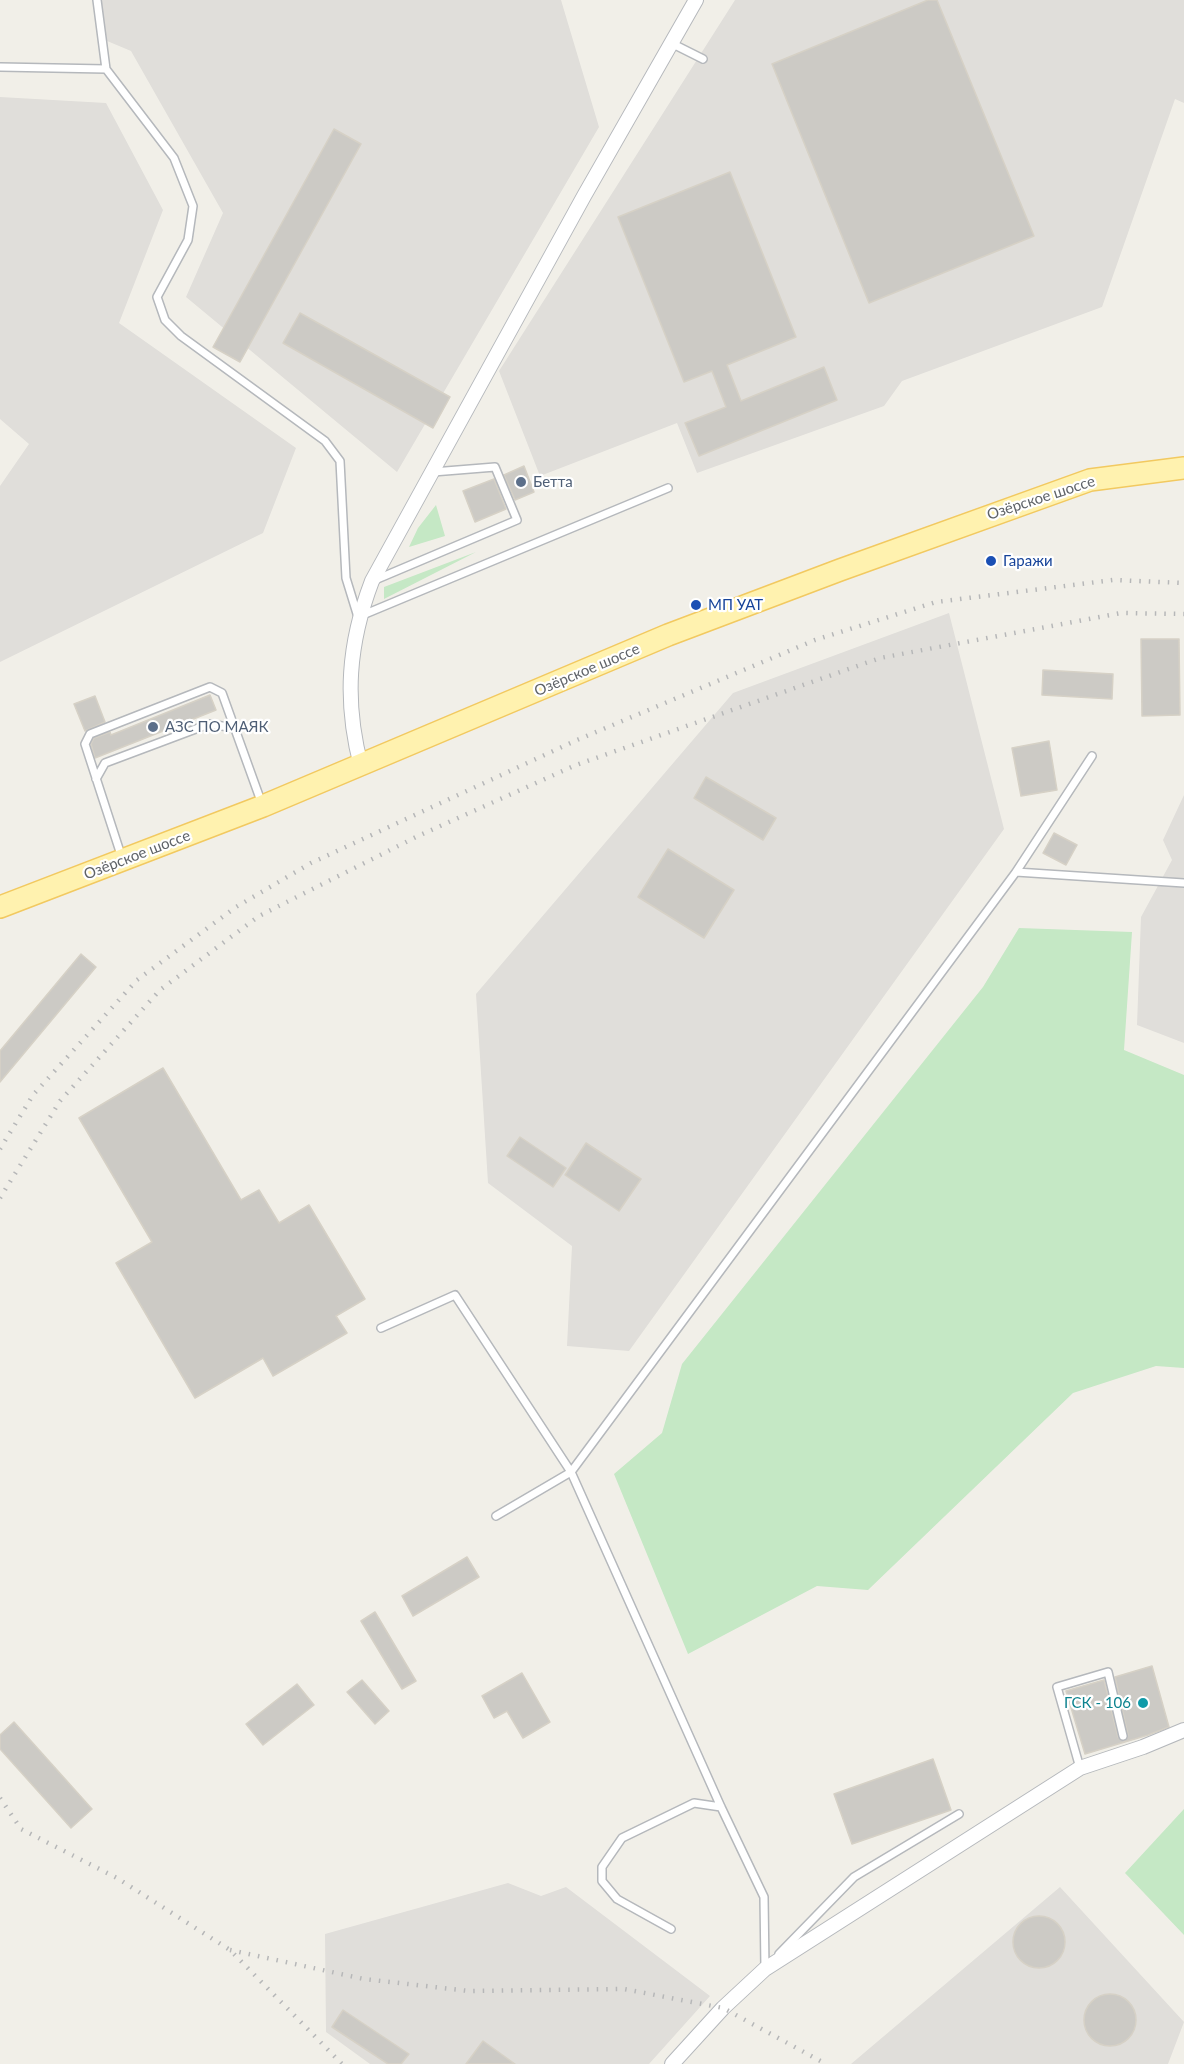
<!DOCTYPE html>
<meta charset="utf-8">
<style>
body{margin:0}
canvas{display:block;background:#f1efe8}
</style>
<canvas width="1184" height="2064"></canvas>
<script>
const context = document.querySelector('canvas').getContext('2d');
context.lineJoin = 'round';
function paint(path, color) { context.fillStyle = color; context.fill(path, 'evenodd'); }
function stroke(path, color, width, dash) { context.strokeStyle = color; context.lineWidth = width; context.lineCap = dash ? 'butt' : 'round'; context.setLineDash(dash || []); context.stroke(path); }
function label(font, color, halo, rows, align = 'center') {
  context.font = font + ' Lato,sans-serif'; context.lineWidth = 4.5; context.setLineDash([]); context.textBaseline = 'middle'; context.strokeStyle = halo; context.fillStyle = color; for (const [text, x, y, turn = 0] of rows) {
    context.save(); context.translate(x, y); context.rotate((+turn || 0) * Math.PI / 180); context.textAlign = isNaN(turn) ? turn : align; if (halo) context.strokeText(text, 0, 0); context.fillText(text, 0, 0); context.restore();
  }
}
paint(new Path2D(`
 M94 0H561L599 127 397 472 186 297 223 213 131 51 100 38Z
 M735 0H1184V103L1175 99 1102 307 902 381 884 406 697 473 677 423 540 476 499 371Z
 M0 97 106 103 163 210 119 323 296 448 263 533 0 662V486L29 444 0 419Z
 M949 613 1004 829 629 1351 567 1346 572 1246 488 1183 476 994 733 693Z
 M1184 795V1043L1137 1025 1141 917 1172 860 1163 840Z
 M508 1883 541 1896 566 1887 710 1996 649 2064H370L326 2032 325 1934Z
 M1060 1887 1184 2022 1168 2064H851Z`), '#e0deda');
paint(new Path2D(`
 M436 505 445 536 409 547 418 528Z
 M476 552 384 599V587Z
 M1019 928 1132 932 1124 1050 1184 1075V1368L1156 1366 1073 1393 868 1590 817 1586 688 1654 614 1474 662 1433 682 1364 983 987Z
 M1184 1809V1935L1125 1873Z`), '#c5e8c5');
const building = new Path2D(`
 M928 0H937L1034 236 869 303 772 64Z
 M334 129 361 144 240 362 213 347Z
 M730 172 796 337 727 365 741 401 824 367 837 400 699 456 685 423 726 407 712 371 684 382 618 217Z
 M300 313 450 397 433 428 283 343Z
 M524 466 534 492 515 500 504 475Z
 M494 479 506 509 475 522 463 491Z
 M1141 639H1179L1180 715 1142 716Z
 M1043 670 1113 674 1112 699 1042 695Z
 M210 695 216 710 95 758 91 744 94 738 110 732 111 735Z
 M95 696 105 722 85 731 74 704Z
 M1049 741 1057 790 1021 796 1012 748Z
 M706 777 776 818 763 840 694 798Z
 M1054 833 1077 845 1066 865 1043 853Z
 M668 849 734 890 704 938 638 897Z
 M81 954 96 967 0 1082V1051Z
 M163 1068 241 1200 259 1190 279 1223 309 1205 365 1299 336 1316 347 1333 273 1376 263 1358 195 1398 116 1263 152 1242 79 1118Z
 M520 1137 566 1168 553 1187 507 1156Z
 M586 1143 641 1179 619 1211 565 1175Z
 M467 1557 479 1577 413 1616 402 1596Z
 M375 1612 416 1681 402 1689 361 1621Z
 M1152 1666 1169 1727 1148 1735 1085 1754 1066 1691 1104 1680 1118 1737 1125 1741 1128 1735 1115 1677Z
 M522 1673 550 1722 523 1738 507 1711 494 1718 482 1696Z
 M362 1680 389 1711 375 1724 347 1692Z
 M297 1684 314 1705 263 1745 246 1724Z
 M14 1722 92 1809 71 1828 0 1749V1735Z
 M933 1759 951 1810 852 1844 834 1794Z
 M1013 1942a26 26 0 1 1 52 0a26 26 0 1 1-52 0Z
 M1084 2020a26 26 0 1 1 52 0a26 26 0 1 1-52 0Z
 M343 2010 409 2054 401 2064H388L332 2027Z
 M483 2041 515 2064H466Z`);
paint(building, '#cccac5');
stroke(building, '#d6d1c6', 1.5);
const lane = new Path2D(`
 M97 0 106 69
 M671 43 703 59
 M0 67 106 69 174 158 193 206 188 240 157 297 165 320 181 336 325 441 340 461 346 578 358 617 668 488
 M375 580 517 520 495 467 433 472
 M96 779 105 763 209 724 235 728
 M122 858 85 744 90 734 210 687 222 693 262 804
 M1016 872 1092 756
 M381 1328 455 1295 571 1472 496 1516
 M1080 1768 1057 1687 1108 1672 1123 1736
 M671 1929 617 1899 602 1881V1867L622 1838 694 1803 721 1807
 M779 1954 854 1877 959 1814
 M765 1969 764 1897 721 1807 571 1472 1016 872 1184 883`);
const street = new Path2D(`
 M361 766C344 701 348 644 372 581L584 196 696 0
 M672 2064 723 2008 765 1969 1080 1768 1143 1747 1184 1730`);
const primary = new Path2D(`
 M0 907 263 806 668 635 840 570 1090 480 1184 468`);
stroke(lane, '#b5b8bc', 10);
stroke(street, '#b5b8bc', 16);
stroke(primary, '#f2c960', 24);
stroke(lane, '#fff', 7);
stroke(street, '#fff', 14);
stroke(primary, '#fff2af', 21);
stroke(new Path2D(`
 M0 1149 33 1095 137 980 236 907 311 863 577 740 815 640 936 602 1113 580 1184 583
 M0 1198 60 1101 160 990 259 916 418 836 576 765 880 658 1121 613 1184 614
 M0 1798 21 1829 117 1878 230 1950 342 2064
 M230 1950 364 1979 469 1991 624 1989 723 2008 826 2064`), '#b6b7b8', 4.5, [1.5, 8]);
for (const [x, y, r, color] of [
 [521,482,6,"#5c6f8a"],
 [991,561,6,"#1a4fb4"],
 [696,605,6,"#1a4fb4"],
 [153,727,6,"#5c6f8a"],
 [1143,1703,6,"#0f9aa8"]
]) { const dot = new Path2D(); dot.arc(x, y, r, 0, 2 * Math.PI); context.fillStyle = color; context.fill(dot); stroke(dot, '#fff', 2); }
label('15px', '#4e5e75', '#fff', [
 ["Бетта",533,482],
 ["АЗС ПО МАЯК",165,727]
], 'left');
label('15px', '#5f6368', '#fff', [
 ["Озёрское шоссе",1041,498,-18],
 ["Озёрское шоссе",587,670,-23],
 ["Озёрское шоссе",137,855,-21]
]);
label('15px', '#164399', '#fff', [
 ["Гаражи",1003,561],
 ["МП УАТ",708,605]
], 'left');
label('15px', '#0d838f', '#fff', [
 ["ГСК - 106",1131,1703]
], 'right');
</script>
